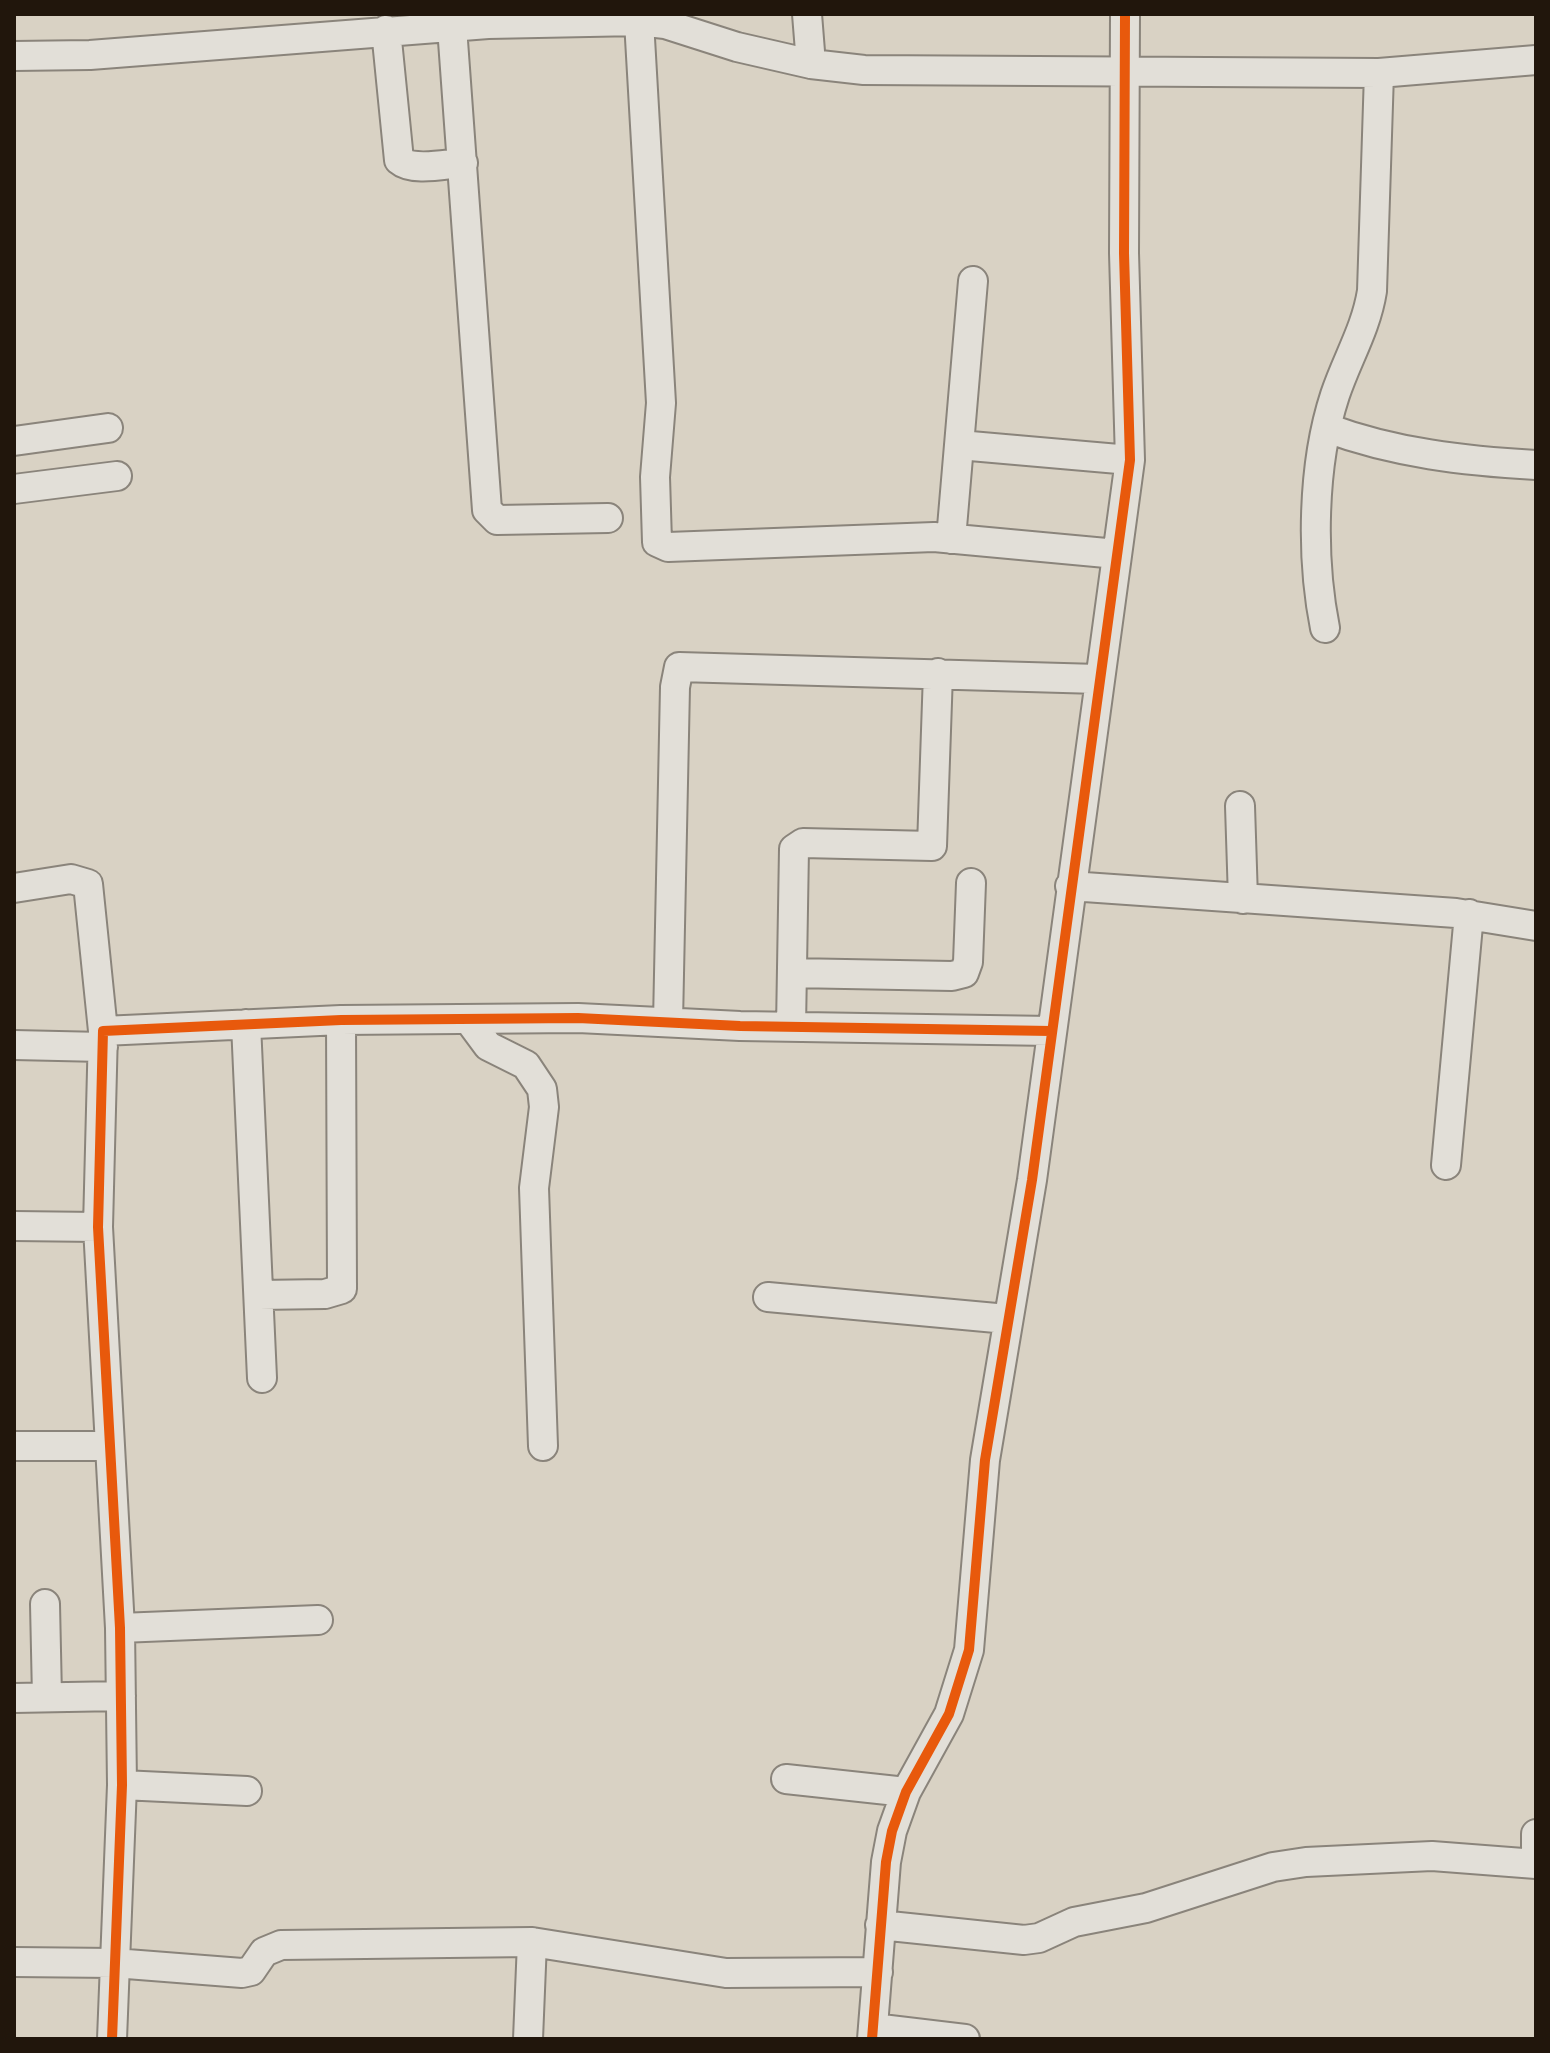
<!DOCTYPE html>
<style>
body{margin:0}
#map{position:relative;width:1550px;height:2053px;overflow:hidden;background:#d9d2c4;font-family:Cardo,serif}
canvas{display:block}
.frame{position:absolute;inset:0;border:16px solid #21160c;pointer-events:none}
</style>
<div id="map">
<canvas width="1550" height="2053"></canvas>
<div class="frame"></div>
</div>
<script>
const context = document.querySelector('canvas').getContext('2d');
context.lineJoin = 'round';
function stroke(path, color, width, dash) { context.strokeStyle = color; context.lineWidth = width; context.lineCap = dash ? 'butt' : 'round'; context.setLineDash(dash || []); context.stroke(path); }
const minor = new Path2D(`
 M807 14 811 64
 M639 21 661 403 655 477 657 542 668 547 934 537 1117 554
 M452 27 487 510 497 520 608 518
 M386 30 399 160C413 172 445 164 463 163
 M14 56 90 55 488 24 639 21 665 24 737 47 811 64 864 70 1379 73 1536 60
 M1327 428C1394 453 1465 461 1536 465
 M14 441 108 428
 M959 445 1130 460
 M14 489 117 476
 M951 539 973 281
 M1325 628C1311 558 1312 465 1335 395 1347 359 1366 329 1372 291L1379 73
 M1240 806 1243 899
 M1070 886 1456 913 1536 926
 M14 888 71 879 88 884 103 1031
 M792 973 952 976 964 973 968 962 971 883
 M468 1019 488 1046 526 1065 542 1089 544 1107 534 1188 543 1446
 M668 1022 675 687 679 667 1098 679
 M246 1024 262 1378
 M791 1027 794 849 803 843 932 846 938 673
 M14 1045 103 1047
 M1446 1165 1469 914
 M14 1226 98 1227
 M259 1295 325 1294 342 1289 341 1020
 M768 1297 1007 1319
 M14 1446H109
 M45 1604 47 1697
 M120 1628 318 1620
 M14 1698 121 1696
 M786 1779 906 1792
 M122 1785 247 1791
 M1536 1834V1847
 M880 1925 1024 1940 1039 1938 1074 1922 1146 1908 1273 1867 1306 1862 1432 1856 1536 1864
 M14 1962 114 1963 242 1973 251 1971 264 1952 281 1945 532 1942 726 1973 878 1972
 M873 2028 965 2039
 M112 2039 122 1785 120 1628 98 1227 103 1031 341 1020 578 1018 740 1026 1051 1031
 M528 2039 532 1942
 M872 2039 886 1862 892 1831 906 1792 949 1714 969 1650 985 1460 1032 1180 1130 460 1124 253 1125 14`);
stroke(minor, '#8a847b', 32);
stroke(minor, '#e2dfd8', 28);
stroke(new Path2D(`
 M112 2039 122 1785 120 1628 98 1227 103 1031 341 1020 578 1018 740 1026 1051 1031
 M872 2039 886 1862 892 1831 906 1792 949 1714 969 1650 985 1460 1032 1180 1130 460 1124 253 1125 14`), '#e8590c', 10);
</script>
